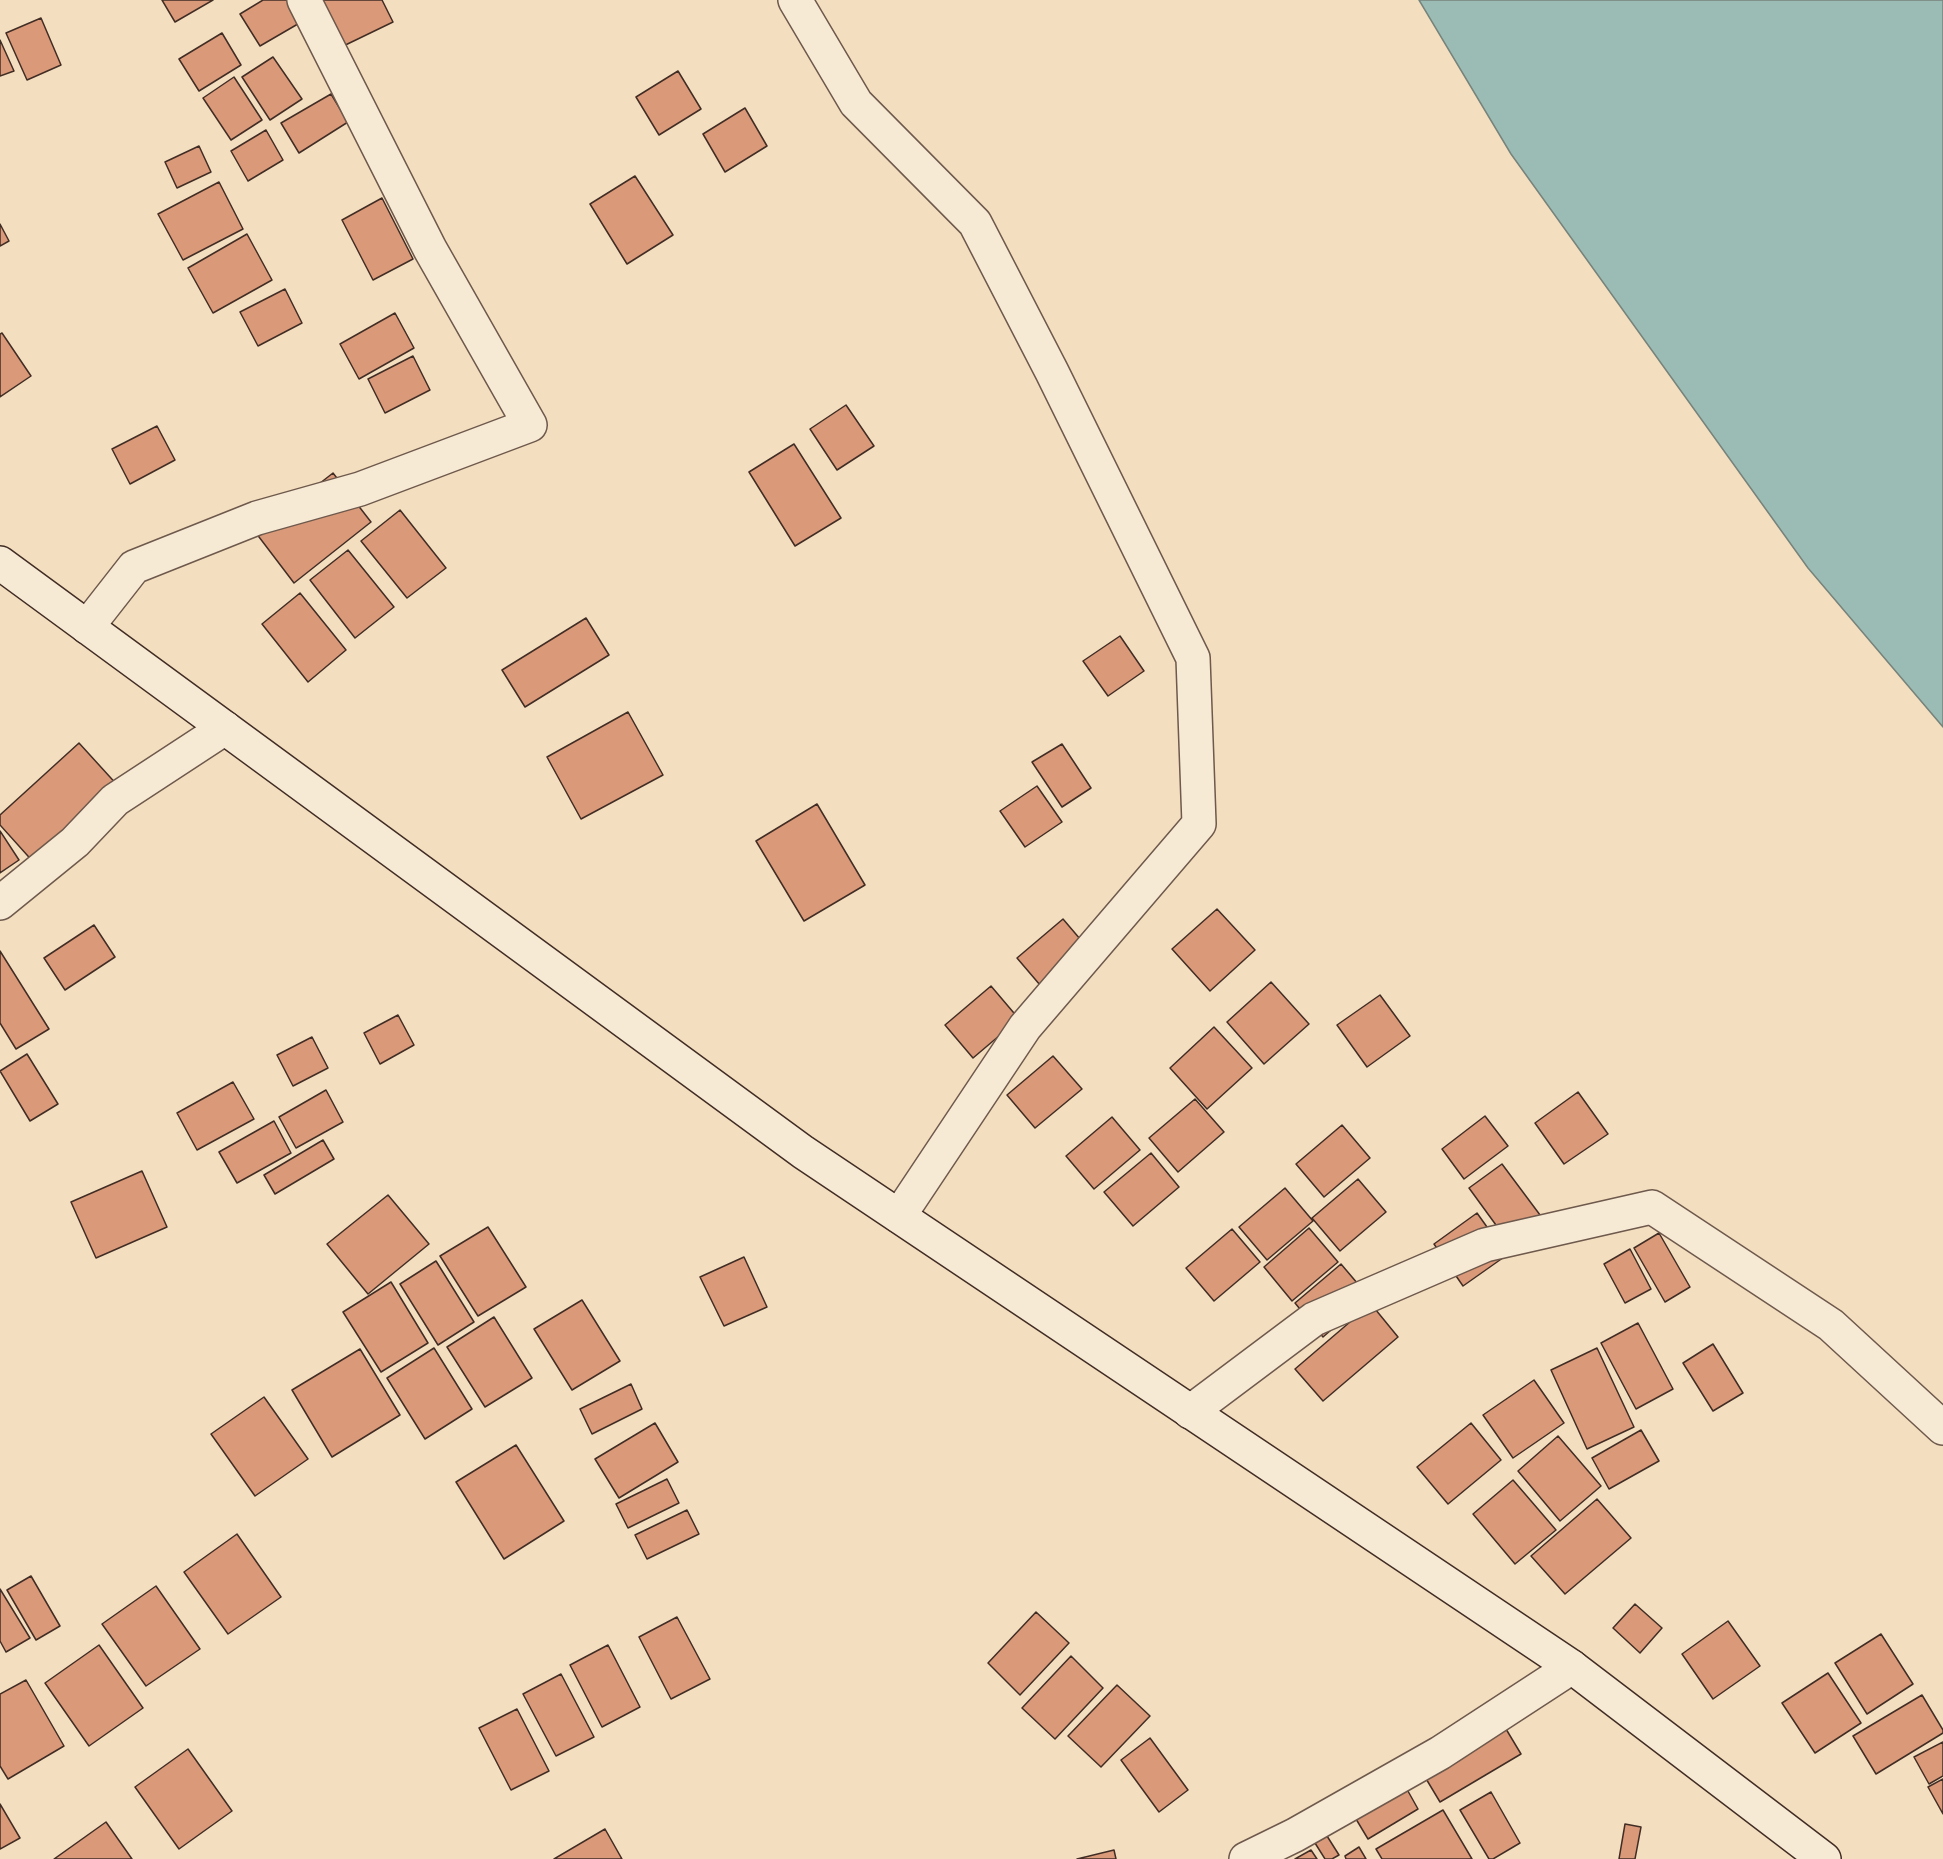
<!DOCTYPE html>
<style>
body{margin:0}
canvas{display:block;background:#f3debf}
</style>
<canvas width="1943" height="1859"></canvas>
<script>
const context = document.querySelector('canvas').getContext('2d');
context.lineJoin = 'round';
function paint(path, color) { context.fillStyle = color; context.fill(path, 'evenodd'); }
function stroke(path, color, width, dash) { context.strokeStyle = color; context.lineWidth = width; context.lineCap = dash ? 'butt' : 'round'; context.setLineDash(dash || []); context.stroke(path); }
const water = new Path2D(`
 M1419 0H1943V727L1808 568 1511 154Z`);
paint(water, '#9bbcb4');
stroke(water, '#77837b', 1.5);
const building = new Path2D(`
 M162 0H213L175 22Z
 M263 0H291L303 21 260 46 240 14Z
 M308 0H382L393 22 333 51Z
 M41 18 61 65 27 80 6 33Z
 M222 33 241 65 199 91 179 59Z
 M0 40 14 71 0 76Z
 M273 57 302 99 270 120 242 77Z
 M678 71 701 109 659 135 636 97Z
 M234 77 262 120 231 140 203 98Z
 M331 94 348 122 299 153 281 123Z
 M745 108 767 146 725 172 703 134Z
 M266 130 283 160 248 181 231 151Z
 M199 146 211 172 177 188 165 162Z
 M635 176 673 235 627 264 590 204Z
 M219 182 243 229 183 260 158 214Z
 M382 198 413 259 373 280 342 220Z
 M0 224 9 241 0 246Z
 M247 234 272 280 213 313 188 268Z
 M285 289 302 323 258 346 240 312Z
 M395 313 414 348 359 379 340 344Z
 M2 333 31 376 0 397V334Z
 M413 356 430 390 385 413 368 379Z
 M846 405 874 446 837 470 810 429Z
 M157 426 175 460 130 484 112 449Z
 M794 444 841 518 795 546 749 472Z
 M333 473 371 522 294 583 256 533Z
 M400 510 446 568 407 598 361 541Z
 M348 550 394 607 355 638 310 580Z
 M300 593 346 650 308 682 262 624Z
 M586 618 609 655 525 707 502 670Z
 M1120 636 1144 671 1108 696 1083 661Z
 M628 712 663 775 581 819 547 757Z
 M79 743 120 788 36 865 0 825V815Z
 M1062 744 1091 788 1062 807 1032 762Z
 M1037 786 1062 822 1025 847 1000 811Z
 M817 804 865 885 804 921 756 841Z
 M0 831 19 860 0 873Z
 M1217 909 1255 950 1210 991 1172 949Z
 M1063 919 1092 953 1046 992 1017 958Z
 M94 925 115 957 65 990 44 958Z
 M0 951 49 1029 16 1049 0 1023Z
 M1271 982 1309 1024 1264 1064 1227 1022Z
 M991 986 1019 1019 973 1058 945 1025Z
 M1380 995 1410 1036 1367 1067 1337 1025Z
 M398 1015 414 1045 380 1064 364 1033Z
 M1214 1027 1252 1068 1207 1109 1170 1068Z
 M312 1037 328 1068 293 1086 277 1055Z
 M27 1054 58 1104 30 1121 0 1071Z
 M1053 1056 1082 1089 1035 1128 1007 1095Z
 M233 1082 254 1119 197 1150 177 1113Z
 M326 1090 343 1122 296 1148 279 1117Z
 M1578 1092 1608 1134 1564 1164 1535 1123Z
 M1195 1099 1224 1132 1178 1172 1149 1138Z
 M1485 1116 1508 1146 1464 1179 1442 1149Z
 M1112 1117 1140 1150 1094 1189 1066 1156Z
 M274 1121 291 1153 237 1183 219 1152Z
 M1342 1125 1370 1158 1324 1197 1296 1164Z
 M323 1140 334 1159 275 1194 264 1175Z
 M1151 1153 1179 1187 1133 1226 1104 1192Z
 M1502 1164 1546 1223 1512 1247 1469 1188Z
 M142 1171 167 1227 96 1258 71 1202Z
 M1358 1179 1386 1212 1340 1251 1312 1218Z
 M1285 1188 1313 1221 1267 1260 1239 1227Z
 M388 1195 429 1244 368 1294 327 1244Z
 M1477 1213 1507 1255 1463 1286 1434 1244Z
 M488 1227 526 1287 478 1316 440 1256Z
 M1309 1228 1338 1262 1292 1301 1264 1267Z
 M1232 1229 1260 1262 1214 1301 1186 1268Z
 M1659 1233 1690 1287 1665 1302 1634 1248Z
 M1630 1249 1651 1289 1625 1303 1604 1264Z
 M744 1257 767 1307 724 1326 700 1277Z
 M436 1261 474 1322 438 1345 400 1284Z
 M1341 1264 1369 1297 1323 1337 1295 1303Z
 M391 1282 428 1343 381 1372 343 1312Z
 M582 1300 620 1361 572 1390 534 1329Z
 M1371 1304 1398 1337 1323 1401 1295 1369Z
 M494 1317 532 1378 485 1407 447 1347Z
 M1638 1323 1673 1389 1636 1409 1601 1343Z
 M1713 1344 1743 1393 1713 1411 1683 1363Z
 M434 1348 472 1409 425 1439 387 1378Z
 M1597 1348 1634 1427 1587 1449 1551 1370Z
 M360 1349 400 1415 332 1457 292 1390Z
 M1534 1380 1564 1423 1513 1458 1483 1415Z
 M631 1384 642 1409 592 1434 580 1409Z
 M264 1397 308 1459 255 1496 211 1434Z
 M655 1423 678 1462 619 1498 595 1459Z
 M1471 1423 1501 1460 1448 1504 1417 1467Z
 M1641 1430 1659 1461 1609 1489 1592 1458Z
 M1558 1436 1601 1486 1560 1521 1518 1471Z
 M516 1445 564 1521 504 1559 456 1482Z
 M667 1479 679 1503 628 1528 616 1504Z
 M1513 1480 1556 1530 1515 1564 1473 1514Z
 M1597 1499 1631 1538 1565 1594 1531 1556Z
 M687 1510 699 1534 647 1559 635 1535Z
 M237 1534 281 1597 228 1634 184 1572Z
 M31 1576 60 1626 36 1640 7 1590Z
 M156 1586 200 1649 146 1686 102 1624Z
 M0 1589 30 1638 6 1652 0 1641Z
 M1635 1604 1662 1628 1640 1653 1613 1628Z
 M1036 1612 1069 1643 1020 1695 988 1663Z
 M677 1617 710 1679 671 1699 639 1637Z
 M1728 1621 1760 1666 1713 1699 1682 1654Z
 M1881 1634 1913 1684 1867 1714 1835 1663Z
 M99 1645 143 1708 89 1746 45 1683Z
 M608 1645 640 1707 602 1727 570 1665Z
 M1071 1656 1103 1688 1055 1739 1022 1708Z
 M1828 1673 1861 1723 1815 1753 1782 1703Z
 M561 1674 594 1737 556 1756 523 1694Z
 M26 1680 64 1746 8 1779 0 1766V1694Z
 M1117 1685 1150 1716 1101 1767 1068 1736Z
 M1922 1695 1943 1730V1733L1876 1774 1853 1736Z
 M517 1709 549 1771 511 1790 479 1728Z
 M1503 1724 1521 1754 1440 1802 1422 1772Z
 M1150 1738 1188 1790 1159 1812 1121 1760Z
 M1943 1742V1776L1929 1784 1914 1757Z
 M188 1749 232 1811 179 1849 135 1787Z
 M1943 1779V1814L1928 1787Z
 M1404 1784 1418 1809 1368 1839 1353 1814Z
 M1491 1792 1520 1843 1493 1859H1489L1460 1810Z
 M0 1804 20 1838 0 1849Z
 M1443 1810 1472 1859H1382L1376 1849Z
 M106 1822 132 1859H54Z
 M1625 1824 1641 1827 1635 1859H1619Z
 M605 1829 622 1859H554Z
 M1327 1836 1339 1855 1332 1859H1325L1315 1843Z
 M1359 1847 1366 1859H1346L1345 1856Z
 M1114 1850 1116 1859H1077Z
 M1311 1850 1317 1859H1295Z`);
paint(building, '#da9a79');
stroke(building, '#422d25', 1.5);
const street = new Path2D(`
 M795 0 856 103 975 223 1052 372 1193 658 1199 824 1025 1027 899 1216
 M87 627 134 567 257 518 360 489 530 425 430 249 304 0
 M0 903 75 842 115 800 225 728
 M1190 1412 1314 1319 1485 1245 1652 1207 1831 1325 1943 1428
 M1246 1859 1295 1835 1440 1753 1572 1667`);
const secondary = new Path2D(`
 M0 563 803 1152 1572 1667 1824 1859`);
stroke(street, '#6e594c', 36);
stroke(secondary, '#422d25', 36);
stroke(street, '#f7ead5', 33);
stroke(secondary, '#f7ead5', 33);
</script>
